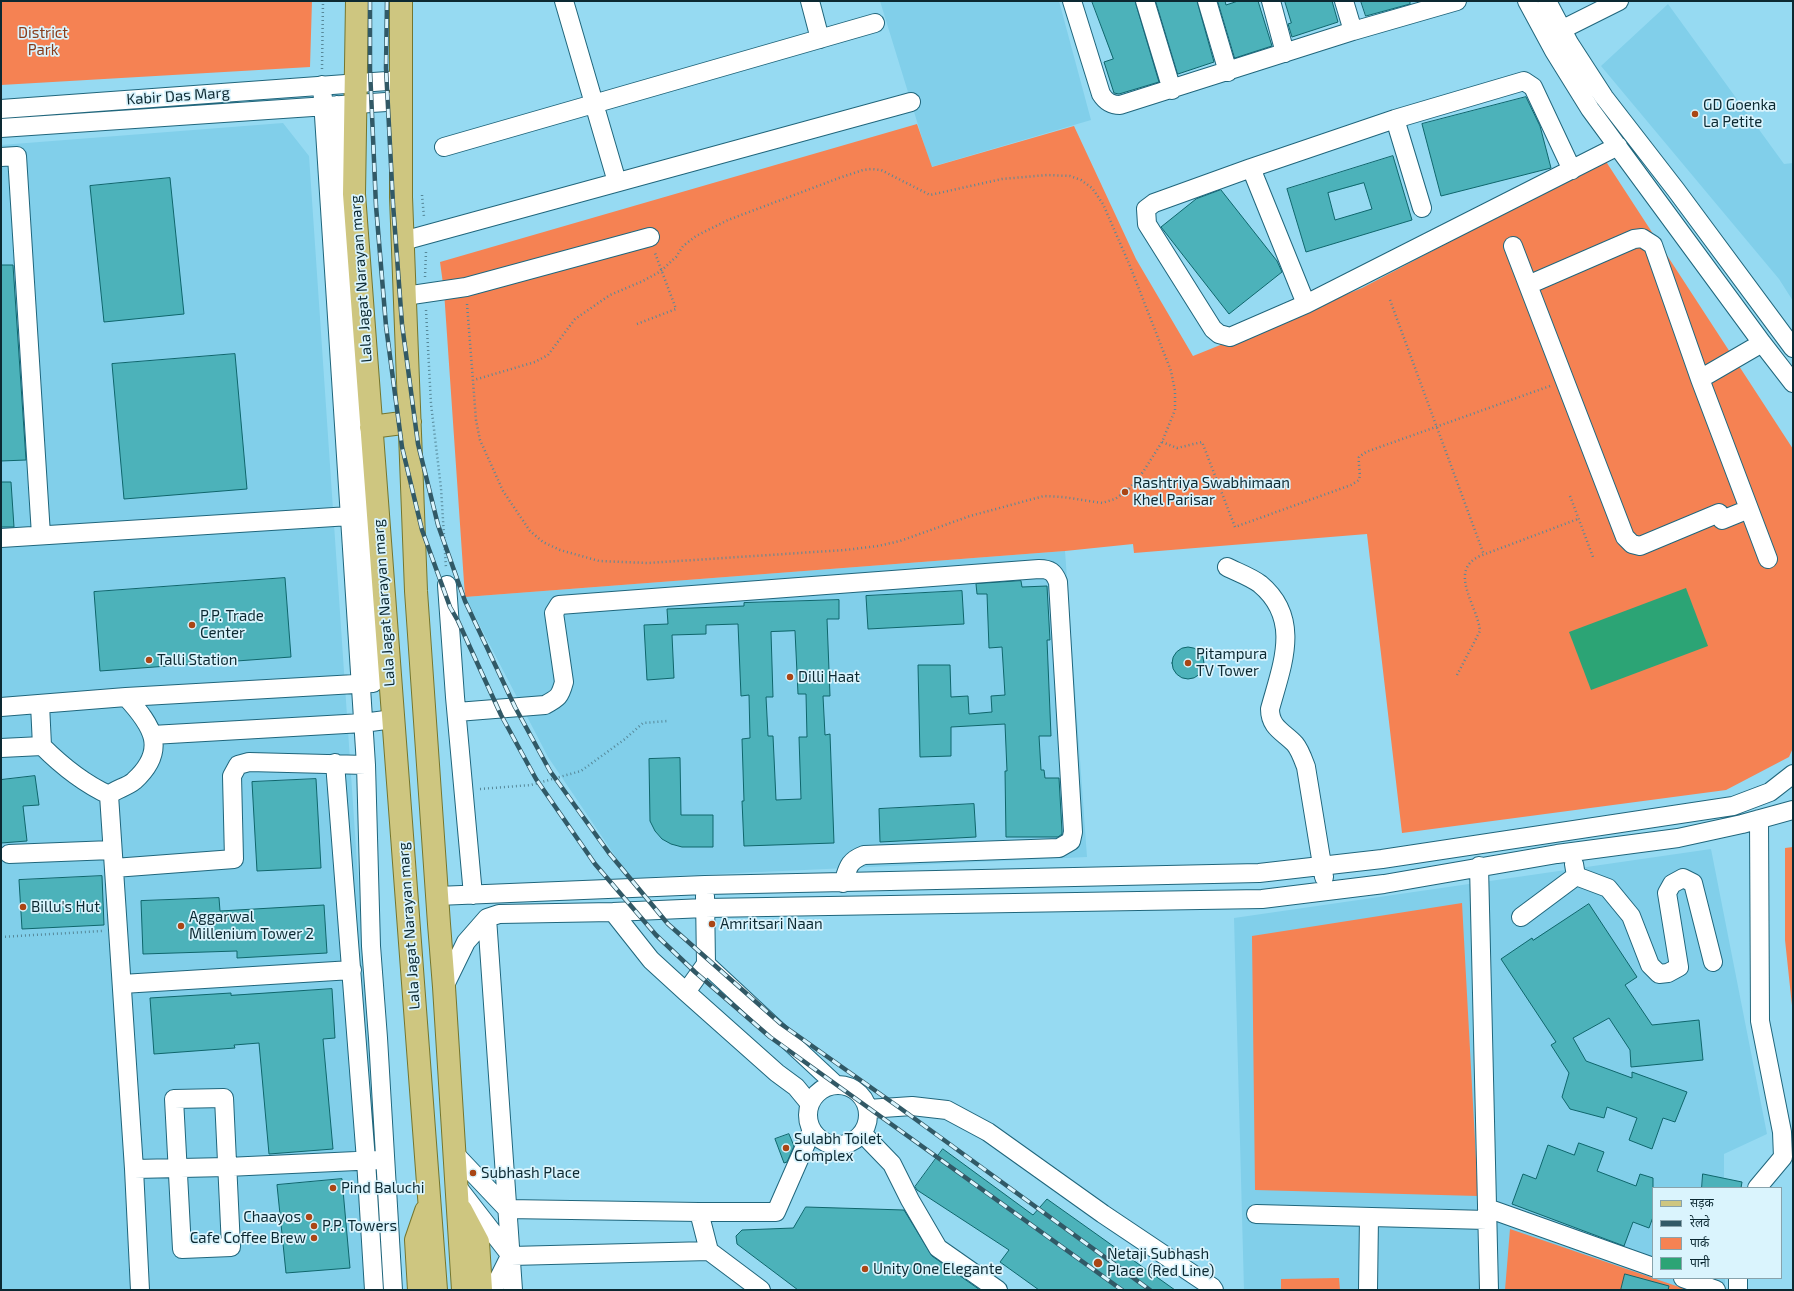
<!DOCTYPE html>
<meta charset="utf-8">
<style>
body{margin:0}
#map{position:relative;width:1794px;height:1291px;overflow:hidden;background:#96daf2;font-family:"Exo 2","Noto Sans Devanagari",sans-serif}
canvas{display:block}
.frame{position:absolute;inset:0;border:2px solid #0c2932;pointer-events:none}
.legend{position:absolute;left:1652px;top:1187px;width:130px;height:92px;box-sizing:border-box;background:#daf4fd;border:1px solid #88a3ac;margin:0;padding:5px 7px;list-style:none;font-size:12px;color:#0c2932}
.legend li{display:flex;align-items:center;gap:8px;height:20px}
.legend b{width:20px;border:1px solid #88a3ac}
</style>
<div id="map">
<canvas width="1794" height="1291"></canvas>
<div class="frame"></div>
<ul class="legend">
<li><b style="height:5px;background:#cec680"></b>सड़क</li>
<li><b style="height:5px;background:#315966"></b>रेलवे</li>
<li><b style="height:11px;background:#f58253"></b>पार्क</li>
<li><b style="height:11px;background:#2ca475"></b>पानी</li>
</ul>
</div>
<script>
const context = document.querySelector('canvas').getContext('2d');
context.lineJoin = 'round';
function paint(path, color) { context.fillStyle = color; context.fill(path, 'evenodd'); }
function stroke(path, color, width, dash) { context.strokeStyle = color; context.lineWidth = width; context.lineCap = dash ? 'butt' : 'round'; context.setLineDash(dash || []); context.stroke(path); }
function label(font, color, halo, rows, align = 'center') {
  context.font = font + ' "Exo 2",sans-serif'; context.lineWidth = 3.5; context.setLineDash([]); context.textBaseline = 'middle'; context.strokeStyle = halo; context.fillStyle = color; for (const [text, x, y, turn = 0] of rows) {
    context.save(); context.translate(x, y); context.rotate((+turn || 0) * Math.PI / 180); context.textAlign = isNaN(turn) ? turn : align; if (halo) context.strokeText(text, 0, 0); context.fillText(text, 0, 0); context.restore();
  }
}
paint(new Path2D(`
 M880 1H1059L1091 120 931 167Z
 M1668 4 1784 164 1793 163V301L1779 279 1601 66Z
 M283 123 309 156 386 1290H1V145Z
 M1065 551 1087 857 630 878 548 757 465 597Z
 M1711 849 1767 1134 1724 1154V1188H1653V1278H1725V1290H1244L1234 918Z`), '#81cfea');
paint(new Path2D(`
 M1 1H312L310 67 1 85Z
 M917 124 932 167 1074 126 1136 259 1193 356 1362 288 1605 160 1793 449V748L1789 757 1726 790 1402 833 1367 534 1134 553 1133 544 1065 551 465 597 444 291 440 262Z
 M1793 847V1015L1785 940V848Z
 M1462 903 1478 1196 1255 1190 1252 936Z
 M1510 1229 1688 1290H1505Z
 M1339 1278 1340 1290H1281V1279Z`), '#f58253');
paint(new Path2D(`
 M1686 588 1708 646 1591 690 1569 632Z`), '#2ca475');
const building = new Path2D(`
 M1092 1H1135L1159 82 1119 94 1114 93 1104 62 1113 59Z
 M1156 1H1197L1214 62 1178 74Z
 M1218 1H1225L1226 5 1238 1H1258L1272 46 1235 58Z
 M1285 1H1332L1338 22 1292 37 1288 24 1291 23Z
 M1361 1H1410V4L1366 16Z
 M1526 97 1540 126 1551 168 1441 196 1422 124Z
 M1393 156 1412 220 1306 252 1287 189ZM1364 183 1372 209 1335 220 1328 193Z
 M170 178 184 314 104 322 90 186Z
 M1221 190 1277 261 1282 272 1229 314 1161 227 1196 199Z
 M1 265H13L26 460 1 461Z
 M235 354 247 489 124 499 112 364Z
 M1 482H11L14 527H1Z
 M285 578 291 657 100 671 94 592Z
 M1021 581 1022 587 1047 586 1050 640H1047L1051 736H1039L1041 770H1044L1045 778H1059L1062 831V834L1058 837H1006L1005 771H1007L1005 724 951 727V756L920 757 918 665H950L951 697 968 696 969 714 992 712 991 696 1005 695 1002 647 989 648 987 594H977L976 584Z
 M962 591 964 624 868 629 866 596Z
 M839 600V619H827L830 696H823L825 735 830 734 834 843 744 846 742 801H744L742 739 750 738 749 695 741 696 738 624 706 625V634L672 635 674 678 647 680 644 625 668 624 667 609 744 606V603ZM795 631 798 694H806L807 737H799L801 799 776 800 773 736H768L766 697H773L771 632Z
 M1172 663a16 16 0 1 1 32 0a16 16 0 1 1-32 0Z
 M680 758 681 815H713V847H682L671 844 662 839 655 831 650 821 649 759Z
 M35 776 39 805 23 806 27 841 1 843V780Z
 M316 779 321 868 257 871 252 782Z
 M974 804 976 837 880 842 879 809Z
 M102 876 104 925 22 929 19 880Z
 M219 898 220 911 324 905 327 953 237 958V951L143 954 141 901Z
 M1589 904 1637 977 1625 985 1652 1025 1699 1020 1703 1060 1631 1067 1630 1050 1609 1018 1573 1038 1586 1061 1632 1078V1072L1687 1092 1675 1122 1663 1118 1652 1149 1629 1140 1637 1118 1607 1107 1604 1118 1570 1109 1562 1097 1569 1073 1551 1045 1556 1042 1501 959 1532 938 1533 940Z
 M332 989 335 1038 323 1039 333 1149 269 1154 259 1043 234 1045 235 1048 154 1054 150 998 231 993V995Z
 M789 1134 794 1146 787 1162 784 1163 775 1139Z
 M1579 1143 1604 1152 1597 1171 1636 1186 1640 1174 1653 1178V1217L1649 1228 1633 1222 1624 1246 1512 1204 1523 1174 1536 1179 1548 1145 1574 1155Z
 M943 1149 1033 1215 1047 1199 1175 1290H1039L1000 1262 1009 1250 917 1190 915 1187Z
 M1703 1174 1742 1182 1741 1188H1702Z
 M342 1179 350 1268 286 1273 277 1185Z
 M806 1207 904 1210 932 1256 980 1290H798L737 1244 736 1236 742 1230 793 1228Z
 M1625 1274 1669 1286 1668 1290H1621Z`);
paint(building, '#4cb2ba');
stroke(building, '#0f666c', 1);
const minor = new Path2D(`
 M564 1 617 182
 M810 1 820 39
 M1072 1 1101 94C1106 102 1111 105 1120 105L1353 31 1457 1
 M1145 1 1172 90
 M1207 1 1228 72
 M1271 1 1285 53
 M1344 1 1353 31
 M1527 1 1554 51 1590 109 1762 343 1793 383
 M1547 1 1569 43 1604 97 1676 190 1793 348
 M1551 35 1619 1
 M322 85 366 765 371 946 378 1038 393 1290
 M337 105 375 676 361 675
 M1 109 401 80
 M1395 119 1422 208
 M1 128 401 101
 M444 147 875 23
 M1 157 17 156 41 535
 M1251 168 1395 119 1524 81 1533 87 1572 170
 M403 241 911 102
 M1513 246 1625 537 1632 544 1640 546 1719 513 1722 520 1749 509
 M1528 285 1634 239 1642 238 1653 245 1700 379 1768 559
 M405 296 466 287 650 237
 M1306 304 1251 168 1154 203 1146 209 1147 224 1213 329 1219 334 1230 337 1306 304 1618 146
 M1700 379 1762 343
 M1 538 350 516
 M1227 567C1237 572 1251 577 1260 584 1302 619 1282 665 1270 709 1270 728 1284 732 1295 744 1300 750 1303 759 1306 767L1324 877
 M447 585 455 697 473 895
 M40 704 42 746
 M1 707 126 697 373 683
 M457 712 545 705C558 698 560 697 564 682L554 613 559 605 1039 569C1050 569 1054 572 1058 582L1073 832 1071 841 1059 848 864 855C848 861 848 868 843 883
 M152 735 363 723 393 719
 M1 748 42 746C62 766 83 783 109 795 116 789 127 787 134 781 168 750 153 726 126 697
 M335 763 366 1160 374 1290
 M109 795 134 1169 140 1290
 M9 854 112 850
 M1479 866 1489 1290
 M114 868 234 859 232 776 238 765 249 762 366 765
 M1576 876 1608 888 1631 916 1650 965 1659 974 1668 973 1679 967 1667 893 1672 884 1683 878 1693 883 1713 962
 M437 896 705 885 1259 873 1382 859 1733 806 1770 792 1793 774
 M705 896 706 964 836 1085
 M613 912 651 960 686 992 777 1073 796 1087 810 1104
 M1521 917 1576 876 1574 864
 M487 918 513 1290
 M122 984 352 970
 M444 987 466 942 487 918 499 914 613 912 705 908 1262 899 1384 884 1557 854 1678 838 1742 824 1793 810
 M686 992 706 964
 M808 1115a30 30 0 1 1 60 0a30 30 0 1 1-60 0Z
 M224 1098 231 1247 182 1249 174 1099Z
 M868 1109 912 1106 947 1110 988 1132 1103 1214 1212 1287 1214 1290
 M863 1134 892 1164 910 1200 938 1248 998 1290
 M454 1153 507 1209 699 1212
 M134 1169 227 1167 378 1160
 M456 1185 511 1256
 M1757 1188 1783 1157 1782 1132 1760 1021 1759 819
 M1487 1208 1653 1267
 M1256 1214 1487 1220
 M511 1256 709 1251
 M1683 1278 1716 1290
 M1738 1278V1290
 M493 1290 510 1256
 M761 1290 709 1251 699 1212H776L812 1130
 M1368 1290 1369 1217`);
const major = new Path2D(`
 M357 1 354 194 436 1290
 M401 1V197L416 591 439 924 444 987 463 1290
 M371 427 410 422
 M461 1210 478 1242 481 1290
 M419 1290 416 1240 426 1211`);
stroke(minor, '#20667c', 20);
stroke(major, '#75762e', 24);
stroke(new Path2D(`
 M322 69 323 1
 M422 195 424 217
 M425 277 426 252
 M1390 300 1484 555
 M467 304 476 420 480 440 503 491 530 531 543 542 560 550 599 561 648 563 845 550 878 546 900 541 970 516 1044 496 1063 497 1102 503 1115 499 1128 490 1143 472 1162 442 1175 410V391L1171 371 1130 266 1103 204 1092 188 1081 180 1070 176 1047 175 1002 179 930 195 881 170 871 169 863 170 839 178 728 220 696 236 683 246 676 257 661 271 643 281 610 295 575 319 548 355 535 362 474 380
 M426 310 431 404 441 488 446 568
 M637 324 676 309 655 253
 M1162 442 1177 448 1202 442 1235 527 1351 485 1359 480C1361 472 1358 465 1359 457L1366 452 1550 386
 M1570 496 1593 557
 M1457 675 1480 631C1478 606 1447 571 1480 556L1578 519
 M480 789 531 785 581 771 625 739 643 723 667 721
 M1 937 102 931`), '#568899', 2.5, [1, 3]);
stroke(minor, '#fff', 18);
stroke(major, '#cec680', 22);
const rail = new Path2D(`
 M370 1V69L376 206 386 326 402 447 422 530 450 607 458 621 501 715 536 779 595 864 656 935 695 972 770 1037 1122 1290
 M387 1 386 68 393 204 402 324 418 444 438 525 465 601 515 707 550 771 609 853 668 924 781 1024 900 1108 1150 1290`);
stroke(rail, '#315966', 4.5);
stroke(rail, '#daf4fd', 3, [9]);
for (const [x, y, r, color] of [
 [1695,114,4,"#aa4615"],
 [1125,492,4,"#aa4615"],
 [192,625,4,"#aa4615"],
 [149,660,4,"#aa4615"],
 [1188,663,4,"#aa4615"],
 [790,677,4,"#aa4615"],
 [23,907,4,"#aa4615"],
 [712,924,4,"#aa4615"],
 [181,926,4,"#aa4615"],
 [786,1148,4,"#aa4615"],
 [473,1173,4,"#aa4615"],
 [333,1188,4,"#aa4615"],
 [309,1217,4,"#aa4615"],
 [314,1226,4,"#aa4615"],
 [314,1238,4,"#aa4615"],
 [1098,1263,5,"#aa4615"],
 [865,1269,4,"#aa4615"]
]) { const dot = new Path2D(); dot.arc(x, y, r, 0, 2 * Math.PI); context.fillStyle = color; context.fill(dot); stroke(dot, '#daf4fd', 1.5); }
label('15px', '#873c1b', '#daf4fd', [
 ["District",43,33],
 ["Park",43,50]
]);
label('15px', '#0c2932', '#daf4fd', [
 ["Kabir Das Marg",178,96,-4],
 ["Lala Jagat Narayan marg",361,279,-94],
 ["Lala Jagat Narayan marg",384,603,-94],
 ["Lala Jagat Narayan marg",409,926,-94]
]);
label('15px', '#0c2932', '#daf4fd', [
 ["GD Goenka",1703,105],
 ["La Petite",1703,122],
 ["Rashtriya Swabhimaan",1133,483],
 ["Khel Parisar",1133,500],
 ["P.P. Trade",200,616],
 ["Center",200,633],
 ["Pitampura",1196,654],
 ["TV Tower",1196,671],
 ["Talli Station",157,660],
 ["Dilli Haat",798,677],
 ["Billu's Hut",31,907],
 ["Aggarwal",189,917],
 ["Millenium Tower 2",189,934],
 ["Amritsari Naan",720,924],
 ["Sulabh Toilet",794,1139],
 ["Complex",794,1156],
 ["Subhash Place",481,1173],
 ["Pind Baluchi",341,1188],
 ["Chaayos",301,1217,"right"],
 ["P.P. Towers",322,1226],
 ["Cafe Coffee Brew",306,1238,"right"],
 ["Netaji Subhash",1107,1254],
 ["Place (Red Line)",1107,1271],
 ["Unity One Elegante",873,1269]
], 'left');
</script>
